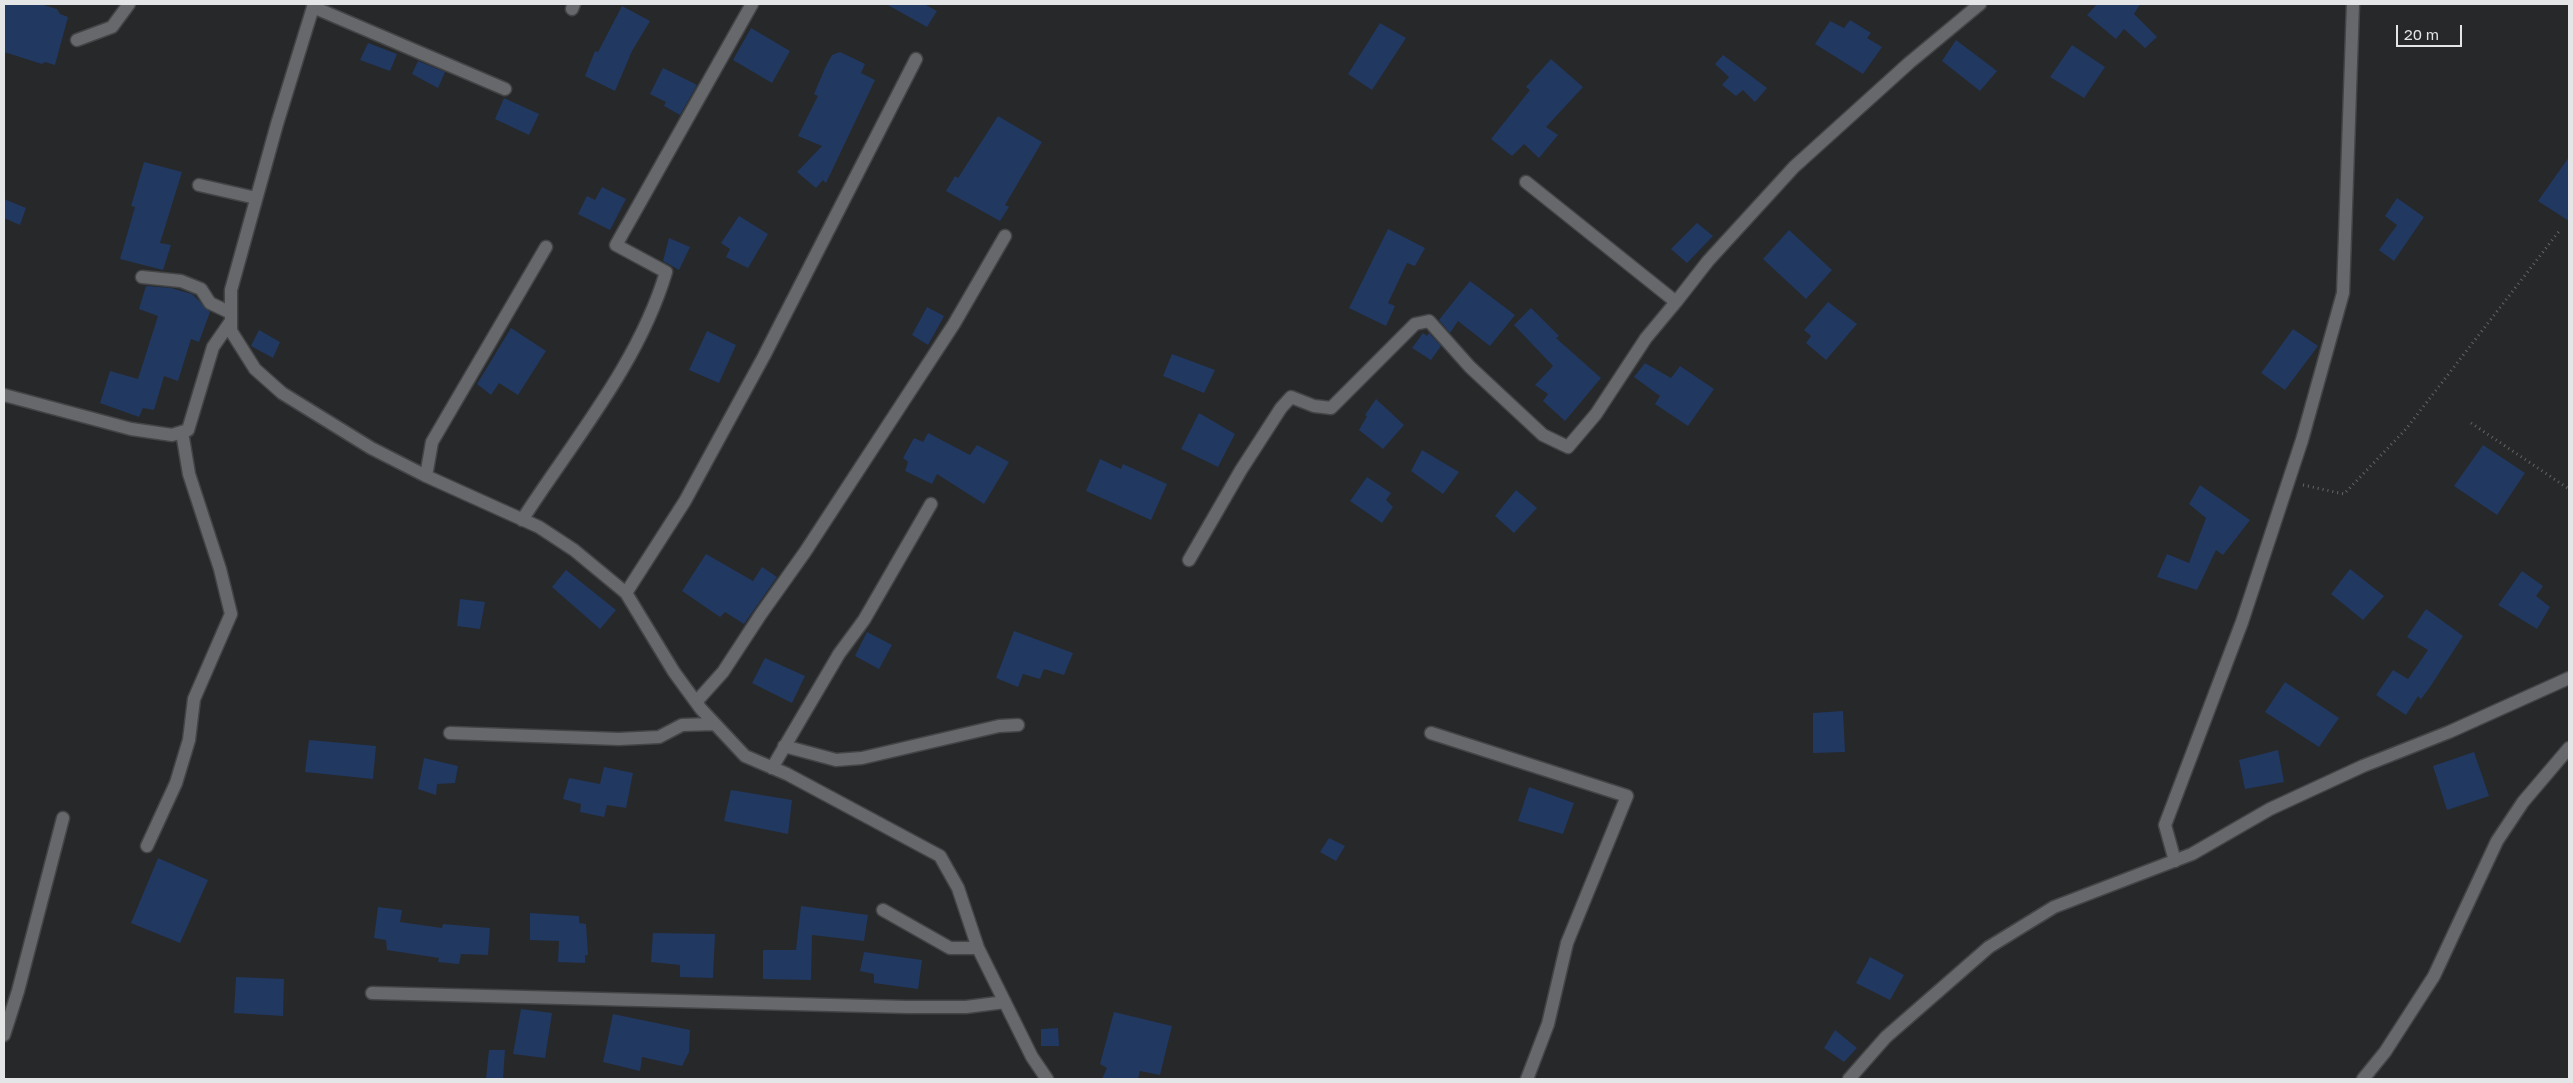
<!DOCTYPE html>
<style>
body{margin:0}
#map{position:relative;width:2573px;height:1083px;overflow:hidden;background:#27282a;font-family:"Golos Text",sans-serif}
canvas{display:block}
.frame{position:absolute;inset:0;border:5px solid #e4e5e6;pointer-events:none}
.scale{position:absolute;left:2396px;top:25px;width:66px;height:22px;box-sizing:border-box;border:2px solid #e4e5e6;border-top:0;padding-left:6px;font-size:15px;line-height:18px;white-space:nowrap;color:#e4e5e6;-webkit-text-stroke:4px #27282a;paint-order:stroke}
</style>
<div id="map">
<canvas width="2573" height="1083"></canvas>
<div class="frame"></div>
<div class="scale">20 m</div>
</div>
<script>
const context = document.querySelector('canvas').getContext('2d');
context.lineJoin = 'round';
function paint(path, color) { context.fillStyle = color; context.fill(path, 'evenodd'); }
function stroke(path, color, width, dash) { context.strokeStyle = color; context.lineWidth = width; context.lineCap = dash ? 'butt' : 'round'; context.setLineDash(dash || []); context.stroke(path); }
paint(new Path2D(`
 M4 4H40L57 9 60 14 68 17 55 65 45 62 42 64 4 52Z
 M886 4H924L937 11 927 27Z
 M2097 4H2140L2134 14 2157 37 2145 48 2124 29 2116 39 2087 15Z
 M622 6 650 21 632 51 615 91 585 76 595 51 598 52Z
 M1850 20 1871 33 1867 38 1882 47 1863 74 1815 44 1830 21 1844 28Z
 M1380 23 1406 38 1372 90 1348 74Z
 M751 28 790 51 772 83 733 60Z
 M1956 40 1997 71 1980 91 1942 61Z
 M368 43 397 54 390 71 360 60Z
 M2072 45 2105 67 2084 98 2050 77Z
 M840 52 865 64 861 73 875 80 826 183 823 180 816 188 797 172 822 146 798 136 818 96 814 94 825 68 832 55Z
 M1723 55 1767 88 1755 102 1743 90 1736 96 1722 85 1729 77 1715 64Z
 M1551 59 1583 87 1546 127 1558 135 1539 158 1524 144 1512 156 1491 139 1530 90 1526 87Z
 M418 61 445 72 438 88 412 74Z
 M663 68 697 85 680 115 664 106 666 102 650 94Z
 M504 98 539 114 529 135 495 119Z
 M998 116 1042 142 1005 205 1009 207 1000 221 946 191 955 176 958 178Z
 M2569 157V221L2538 201Z
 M144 162 182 172 160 243 171 245 163 270 120 259 135 207 131 206Z
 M602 187 626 199 610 230 578 214 587 196 595 200Z
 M2397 198 2424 217 2394 261 2379 250 2397 225 2385 216Z
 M4 199 26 208 20 225 4 218Z
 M739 216 768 234 748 268 726 257 730 249 721 243Z
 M1697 223 1713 236 1687 263 1671 249Z
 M1388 229 1425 248 1415 266 1407 263 1388 303 1395 306 1386 326 1349 308Z
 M1789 230 1832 270 1806 299 1763 259Z
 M669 238 690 247 679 270 663 261Z
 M1470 281 1515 315 1490 346 1458 321 1450 333 1439 320Z
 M146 286 171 288 192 294 210 312 199 342 191 339 178 381 164 376 154 410 143 408 139 417 100 403 110 371 138 379 158 316 139 309Z
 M1828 302 1857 324 1826 360 1806 343 1811 336 1804 330Z
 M927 307 944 316 928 345 912 335Z
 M1531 308 1559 336 1556 338 1601 378 1565 421 1543 401 1548 394 1535 385 1553 366 1514 325Z
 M511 328 546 351 518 395 499 383 491 395 477 384Z
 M2293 329 2318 346 2285 390 2261 373Z
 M259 330 280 342 273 358 251 346Z
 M707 331 736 345 719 383 689 370Z
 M1423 333 1427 336 1429 333 1441 346 1431 360 1412 348Z
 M1172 354 1215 370 1204 393 1163 376Z
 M1645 363 1671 378 1680 366 1714 389 1688 426 1655 404 1660 396 1634 377Z
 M1376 399 1404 425 1383 449 1359 430 1367 416 1365 415Z
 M1199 413 1235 434 1218 467 1181 449Z
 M928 433 970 455 977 445 1009 462 984 504 937 474 932 484 905 471 908 462 903 458 914 438 923 442Z
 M2483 445 2525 473 2497 515 2454 486Z
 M1422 450 1459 472 1443 494 1411 471Z
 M1100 459 1121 469 1123 464 1167 484 1151 520 1086 491Z
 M1367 477 1391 493 1386 500 1393 507 1382 523 1350 501Z
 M2200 485 2250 520 2223 555 2216 550 2197 590 2157 577 2167 554 2189 563 2206 518 2189 504Z
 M1516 490 1537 508 1514 533 1495 516Z
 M706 554 753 581 762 567 777 577 744 624 725 612 720 617 682 591Z
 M2350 569 2384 596 2363 620 2331 594Z
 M566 570 616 610 600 629 552 587Z
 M2522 571 2543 586 2536 596 2550 607 2537 629 2498 605Z
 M460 599 485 602 480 629 457 626Z
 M2426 609 2463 636 2430 687 2421 699 2418 696 2406 715 2376 695 2393 670 2408 679 2428 650 2407 637Z
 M1014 631 1073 653 1064 675 1044 669 1040 679 1023 674 1018 687 996 678Z
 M867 632 892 645 879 669 855 656Z
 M765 658 805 676 792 703 752 683Z
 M2285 682 2339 718 2319 747 2265 712Z
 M1843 711 1845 752 1813 753V713Z
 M309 740 376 746 373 779 305 772Z
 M2278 750 2284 782 2245 789 2239 760Z
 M2474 752 2489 796 2447 810 2433 766Z
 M424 758 458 766 455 783 437 784 436 795 418 789Z
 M604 767 633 773 626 808 607 805 604 817 580 812 581 804 563 799 569 778 600 784Z
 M1529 787 1574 803 1563 834 1518 821Z
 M731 790 792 800 788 834 724 821Z
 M1329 838 1345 846 1336 861 1320 852Z
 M158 858 208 880 180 943 131 923Z
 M801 906 868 915 864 941 812 935 811 980 763 979V950H796Z
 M378 907 402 910 400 922 442 928 443 924 490 928 488 955 461 954 459 964 438 962 439 958 387 950 386 940 374 938Z
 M530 913 579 916V923L586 924 588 955H585V963L558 962 559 941 530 940Z
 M653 933 715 934 713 978 680 977V965L651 962Z
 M864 952 922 960 918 989 874 983V974L860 971Z
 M1870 957 1904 975 1890 1000 1856 983Z
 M236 977 284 979 283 1016 234 1013Z
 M521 1009 552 1013 545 1058 513 1054Z
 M1114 1012 1172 1026 1160 1075 1140 1071 1138 1079H1102L1107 1068 1100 1064Z
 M613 1014 690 1030 689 1052 682 1066 642 1057 640 1071 603 1062Z
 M1058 1028 1059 1046H1041V1029Z
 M1835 1030 1857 1048 1844 1062 1824 1048Z
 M489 1050H505L503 1079H486Z`), '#213861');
const minor = new Path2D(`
 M314 4 277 124 231 290V331L255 369 282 393 371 448 426 476 539 527 574 550 626 593 674 672 701 709 745 756 787 774 940 856 958 888 978 948 1032 1057 1047 1079
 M313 7 505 89
 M572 9 574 4
 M77 40 112 27 129 4
 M1526 182 1676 302
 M199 185 256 198
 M142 277 181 281 201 289 210 303 231 313
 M4 395 131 429 172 435 188 430 213 347 231 321
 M426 476 432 442 546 247
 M522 520C573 441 639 363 666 272L616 245 752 4
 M1189 560 1241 470 1281 408 1291 397 1314 406 1331 408 1415 324 1429 321 1470 367 1543 435 1568 447 1596 414 1646 338 1676 302 1708 261 1794 167 1909 63 1980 4
 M626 593 685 501 764 356 916 59
 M696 702 723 672 761 614 805 552 954 324 1005 236
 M450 733 619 739 659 737 682 725 714 724
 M1431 733 1627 796 1567 943 1548 1024 1527 1079
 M784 746 836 760 862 758 999 726 1018 725
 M772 768 839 654 864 620 931 504
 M147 846 176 783 189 740 194 699 231 614 220 569 189 474 182 432
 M2175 861 2165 825 2242 622 2302 440 2343 293 2353 4
 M883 910 950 948H978
 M372 993 907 1007H966L1005 1002
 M4 1035 18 991 63 818
 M1849 1079 1886 1037 1989 947 2054 907 2192 854 2270 809 2363 766 2449 732 2569 678
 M2363 1079 2385 1052 2434 976 2497 841 2523 802 2569 748`);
stroke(minor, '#434446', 15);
stroke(new Path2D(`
 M2471 423 2569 489
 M2303 485 2344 494 2406 429 2560 230`), '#646567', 3, [1, 4]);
stroke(minor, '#67686b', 12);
</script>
